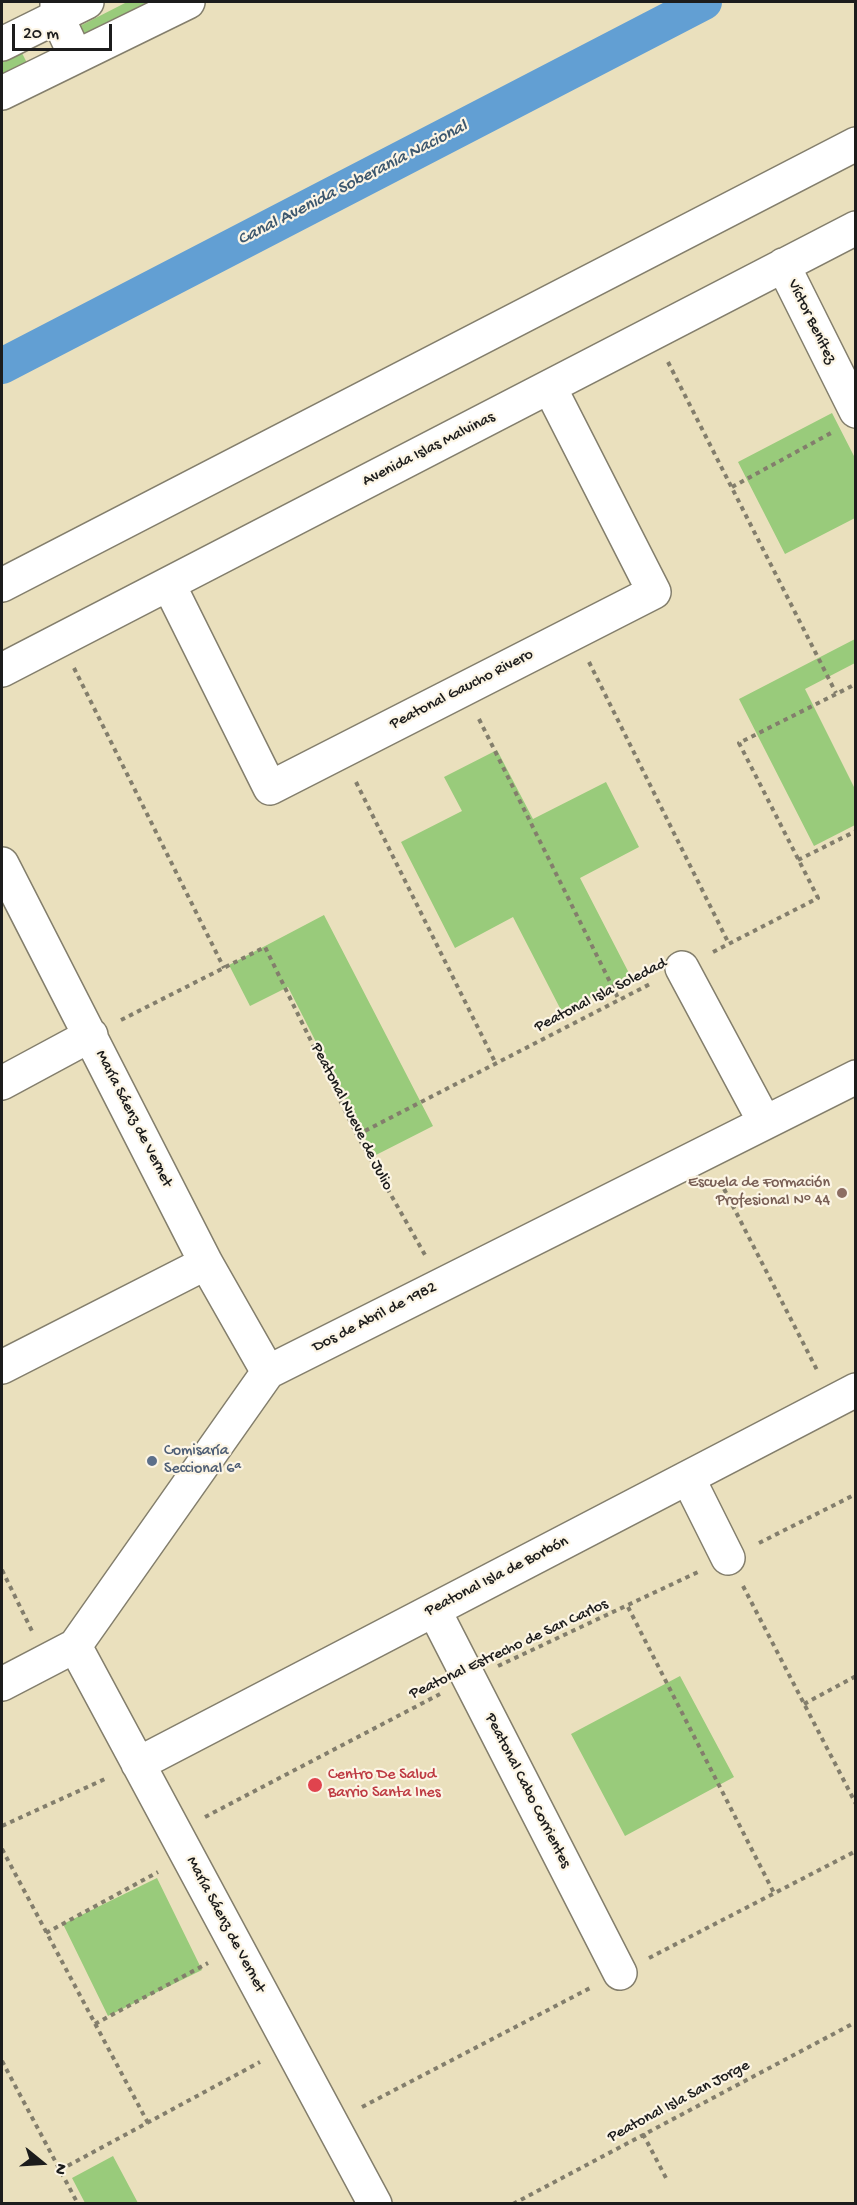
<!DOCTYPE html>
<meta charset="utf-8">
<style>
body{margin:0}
#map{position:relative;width:857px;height:2205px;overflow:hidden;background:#eae0bd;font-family:"Gochi Hand",sans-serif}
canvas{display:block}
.frame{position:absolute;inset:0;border:3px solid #1c1c1c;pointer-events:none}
.north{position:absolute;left:12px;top:2133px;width:60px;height:60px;-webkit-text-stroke:4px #fcf5e5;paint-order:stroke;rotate:108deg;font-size:16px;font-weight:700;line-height:24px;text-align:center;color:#1c1c1c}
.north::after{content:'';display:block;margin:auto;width:21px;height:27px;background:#1c1c1c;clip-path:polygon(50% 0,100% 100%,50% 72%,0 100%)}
.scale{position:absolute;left:12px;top:24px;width:100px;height:27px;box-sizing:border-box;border:3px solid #1c1c1c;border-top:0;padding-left:8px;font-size:18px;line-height:21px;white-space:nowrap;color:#1c1c1c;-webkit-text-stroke:4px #fcf5e5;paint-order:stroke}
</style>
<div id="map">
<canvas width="857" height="2205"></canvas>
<div class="frame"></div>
<div class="north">N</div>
<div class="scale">20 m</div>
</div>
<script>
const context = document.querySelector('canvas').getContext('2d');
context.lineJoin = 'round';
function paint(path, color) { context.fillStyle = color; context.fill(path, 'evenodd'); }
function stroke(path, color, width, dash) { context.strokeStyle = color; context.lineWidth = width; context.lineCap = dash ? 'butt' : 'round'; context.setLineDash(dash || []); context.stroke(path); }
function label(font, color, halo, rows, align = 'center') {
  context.font = font + ' "Gochi Hand",sans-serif'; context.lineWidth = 4.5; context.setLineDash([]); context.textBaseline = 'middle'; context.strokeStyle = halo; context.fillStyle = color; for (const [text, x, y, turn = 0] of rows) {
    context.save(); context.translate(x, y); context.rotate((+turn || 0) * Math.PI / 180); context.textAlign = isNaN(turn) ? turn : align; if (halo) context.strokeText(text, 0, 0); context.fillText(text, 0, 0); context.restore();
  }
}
paint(new Path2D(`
 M127 2H161L83 41 76 28Z
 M19 47 31 71 2 86V56Z
 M832 413 855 458V518L785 554 738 462Z
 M855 639V663L805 689 855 789V825L814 846 739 699Z
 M497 750 533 819 606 782 639 847 580 878 631 977 562 1012 513 917 455 948 401 842 462 811 444 777Z
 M324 915 433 1126 374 1156 288 987 250 1006 229 965Z
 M680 1676 734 1777 625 1836 571 1734Z
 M157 1878 202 1970 108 2016 63 1924Z
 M113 2156 138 2203H85L72 2178Z`), '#99cb7b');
stroke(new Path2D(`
 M2 366 704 2`), '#629fd3', 36);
const minor = new Path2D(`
 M57 2V16L75 55
 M783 265 856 411
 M169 585 270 788 654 592 550 388
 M2 670 856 228
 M2 864 206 1263 268 1372
 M682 968 764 1121
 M2 1083 91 1035
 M2 1367 206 1263
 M688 1478 728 1558
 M434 1610 620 1973
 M75 1646 375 2204
 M2 1684 75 1646 268 1372 856 1077
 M138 1764 856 1390`);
const major = new Path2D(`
 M2 44 87 2
 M2 93 188 2
 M2 585 856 144`);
stroke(minor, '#837e6c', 36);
stroke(major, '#837e6c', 36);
stroke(new Path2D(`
 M668 362 836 693
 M732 487 831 433
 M589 662 729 944
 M74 668 224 968
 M479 719 619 1000
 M356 782 496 1064
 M798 860 856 831
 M713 952 818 898 739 743 856 684
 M121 1020 265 947 357 1135 425 1255
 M357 1135 652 983
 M720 1181 818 1372
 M759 1543 856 1494
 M2 1570 32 1631
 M743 1586 856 1804
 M628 1607 774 1893
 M498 1666 698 1572
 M804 1704 856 1676
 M205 1817 440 1694
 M2 1826 107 1778
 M2 1849 148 2123
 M46 1933 158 1872
 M649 1958 856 1851
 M95 2024 208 1963
 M2 2061 78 2204
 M362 2107 592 1987
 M643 2134 666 2178
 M60 2170 260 2062
 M513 2204 856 2022`), '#837e6c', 4, [4.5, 4.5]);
stroke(minor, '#fff', 33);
stroke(major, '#fff', 33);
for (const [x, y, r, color] of [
 [842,1193,6,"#8d6e63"],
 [152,1461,6,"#5c6f8a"],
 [315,1785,8,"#e0444e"]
]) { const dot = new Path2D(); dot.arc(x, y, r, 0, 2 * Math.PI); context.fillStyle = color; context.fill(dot); stroke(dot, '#fcf5e5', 2); }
label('16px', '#1c1c1c', '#fcf5e5', [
 ["Víctor Benítez",811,322,64],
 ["Avenida Islas Malvinas",429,450,-27],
 ["Peatonal Gaucho Rivero",462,690,-27],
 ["Peatonal Isla Soledad",601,996,-27],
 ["Peatonal Nueve de Julio",351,1117,63],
 ["María Sáenz de Vernet",133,1119,63],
 ["Dos de Abril de 1982",375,1318,-27],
 ["Peatonal Isla de Borbón",497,1577,-27],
 ["Peatonal Estrecho de San Carlos",509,1650,-25],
 ["Peatonal Cabo Corrientes",527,1791,63],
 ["María Sáenz de Vernet",225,1925,62],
 ["Peatonal Isla San Jorge",679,2102,-28]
]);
label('16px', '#785e54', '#fcf5e5', [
 ["Escuela de Formación",830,1184],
 ["Profesional N° 44",830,1202]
], 'right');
label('16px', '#4e5e75', '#fcf5e5', [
 ["Comisaría",164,1452],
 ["Seccional 6ª",164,1470]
], 'left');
label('16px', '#be3a42', '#fcf5e5', [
 ["Centro De Salud",328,1776],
 ["Barrio Santa Ines",328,1794]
], 'left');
label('italic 18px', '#3c576e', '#fcf5e5', [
 ["Canal Avenida Soberanía Nacional",353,184,-27]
]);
</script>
